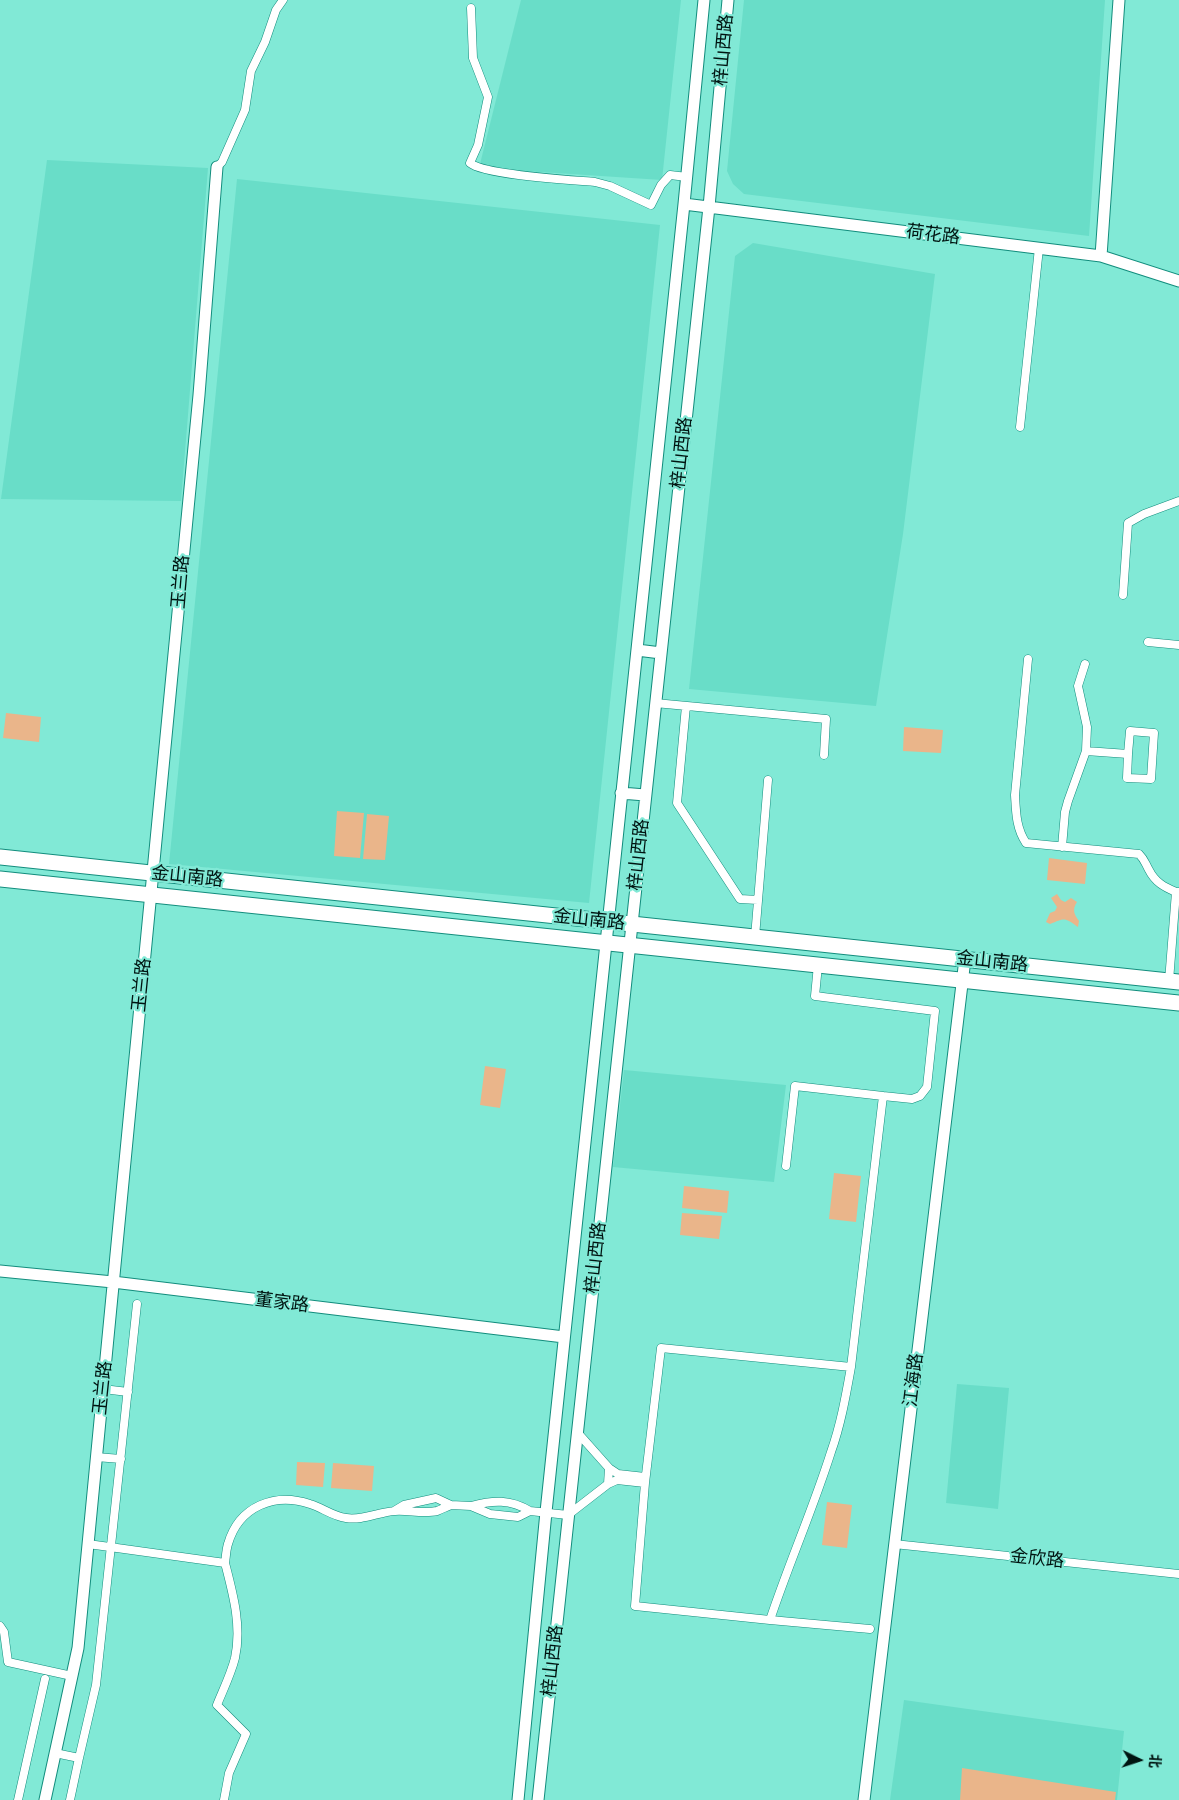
<!DOCTYPE html>
<meta charset="utf-8">
<style>
body{margin:0}
#map{position:relative;width:1179px;height:1800px;overflow:hidden;background:#81e9d6;font-family:"Fira Sans Condensed","Noto Sans SC",sans-serif}
canvas{display:block}
.north{position:absolute;left:1114px;top:1735px;width:50px;height:50px;-webkit-text-stroke:4px #81e9d6;paint-order:stroke;rotate:94deg;font-size:14px;font-weight:700;line-height:20px;text-align:center;color:#001411}
.north::after{content:'';display:block;margin:auto;width:18px;height:22px;background:#001411;clip-path:polygon(50% 0,100% 100%,50% 72%,0 100%)}
</style>
<div id="map">
<canvas width="1179" height="1800"></canvas>
<div class="north">北</div>
</div>
<script>
const context = document.querySelector('canvas').getContext('2d');
context.lineJoin = 'round';
function paint(path, color) { context.fillStyle = color; context.fill(path, 'evenodd'); }
function stroke(path, color, width, dash) { context.strokeStyle = color; context.lineWidth = width; context.lineCap = dash ? 'butt' : 'round'; context.setLineDash(dash || []); context.stroke(path); }
function label(font, color, halo, rows, align = 'center') {
  context.font = font + ' "Fira Sans Condensed","Noto Sans SC",sans-serif'; context.lineWidth = 4.5; context.setLineDash([]); context.textBaseline = 'middle'; context.strokeStyle = halo; context.fillStyle = color; for (const [text, x, y, turn = 0] of rows) {
    context.save(); context.translate(x, y); context.rotate((+turn || 0) * Math.PI / 180); context.textAlign = isNaN(turn) ? turn : align; if (halo) context.strokeText(text, 0, 0); context.fillText(text, 0, 0); context.restore();
  }
}
paint(new Path2D(`
 M521 0H681L662 180 479 168Z
 M744 0H1105L1089 236 744 194 733 184 727 171Z
 M47 160 208 168 181 501 1 499Z
 M237 179 660 225 589 903 169 864Z
 M753 243 935 274 903 534 876 706 689 689 735 256Z
 M624 1070 786 1085 774 1182 613 1167Z
 M957 1384 1009 1388 998 1509 946 1503Z
 M904 1700 1124 1731 1117 1800H890Z`), '#69ddc8');
paint(new Path2D(`
 M6 713 41 717 39 742 3 738Z
 M904 727 943 730 941 753 903 751Z
 M337 811 364 813 360 858 334 856Z
 M367 814 389 816 385 860 363 859Z
 M1049 858 1087 863 1085 884 1047 880Z
 M1057 894 1061 900 1065 902 1071 898 1077 902C1072 910 1074 914 1079 921L1078 927C1064 917 1065 918 1050 924L1046 922 1050 913 1055 911 1057 907 1051 898Z
 M485 1066 506 1069 500 1108 480 1105Z
 M834 1173 861 1176 856 1222 829 1219Z
 M684 1186 729 1191 727 1213 682 1208Z
 M682 1213 722 1216 719 1239 680 1235Z
 M297 1462 325 1463 323 1487 296 1485Z
 M333 1463 374 1466 372 1491 331 1488Z
 M827 1502 852 1505 847 1548 822 1545Z
 M962 1768 1116 1792 1115 1800H960Z`), '#eab58a');
const street = new Path2D(`
 M471 8 473 58 488 97 478 145 470 163C484 175 572 180 595 182L610 186 651 205 661 185 670 175 687 177
 M217 167 222 162 245 110 251 71 265 42 276 10 283 0
 M1020 427 1039 248
 M1123 595 1128 523 1144 514 1179 501
 M1148 642 1179 645
 M1028 659 1015 795C1016 812 1016 828 1026 843L1139 854C1145 860 1145 863 1149 870 1155 882 1164 887 1176 892
 M655 703 826 719 824 755
 M686 706 677 803 740 899 758 900
 M1086 751 1128 754 1127 778 1151 779 1154 733 1130 731 1128 754
 M1062 847 1065 812 1068 801 1086 751 1087 727 1078 686 1085 664
 M755 937 768 780
 M818 965 815 996 935 1011 927 1087 920 1096 912 1099 883 1096 851 1367
 M1169 981 1176 892H1179
 M786 1166 795 1086 883 1096
 M661 1348 851 1367C846 1395 841 1424 831 1452 813 1509 789 1563 770 1620L635 1606 645 1483Z
 M103 1389 128 1392
 M96 1457 121 1459
 M609 1468 618 1474 645 1477
 M608 1484 617 1480 645 1483
 M451 1505 471 1506 490 1514 518 1517 530 1511C510 1499 493 1500 471 1506
 M530 1511 568 1515 608 1484 609 1468 577 1432
 M88 1544 225 1563C226 1557 226 1550 228 1544 239 1506 275 1492 310 1504 323 1508 332 1516 346 1518 362 1521 379 1512 395 1511 408 1510 424 1514 437 1511 442 1509 446 1507 451 1505L436 1498 404 1505 394 1511
 M894 1544 1179 1574
 M770 1620 870 1629
 M0 1626 4 1632 8 1662 72 1676
 M55 1753 79 1758 70 1800
 M79 1758 96 1685 137 1304
 M18 1800 45 1679
 M224 1800 229 1773 246 1734 217 1705C223 1690 231 1674 235 1658 242 1626 233 1594 225 1563`);
const secondary = new Path2D(`
 M684 204 1101 256 1179 281
 M1101 256 1119 0
 M637 650 661 653
 M621 793 645 795
 M0 1271 113 1282 564 1337
 M45 1800 78 1648 199 395 217 167
 M518 1800 546 1512 684 204 704 0
 M538 1800 709 207 728 0
 M864 1800 965 959`);
const highway = new Path2D(`
 M0 857 1179 982
 M0 879 1179 1003`);
stroke(street, '#128d7d', 9);
stroke(secondary, '#128d7d', 13);
stroke(highway, '#128d7d', 17);
stroke(street, '#fff', 8);
stroke(secondary, '#fff', 11);
stroke(highway, '#fff', 15);
label('18px', '#001411', '#81e9d6', [
 ["梓山西路",724,50,-85],
 ["荷花路",933,235,7],
 ["梓山西路",682,453,-84],
 ["玉兰路",181,582,-85],
 ["梓山西路",639,855,-84],
 ["金山南路",187,877,6],
 ["金山南路",589,920,6],
 ["金山南路",992,962,6],
 ["玉兰路",142,985,-84],
 ["梓山西路",596,1258,-84],
 ["董家路",282,1303,7],
 ["江海路",914,1380,-83],
 ["玉兰路",103,1388,-84],
 ["金欣路",1037,1559,6],
 ["梓山西路",553,1661,-84]
]);
</script>
